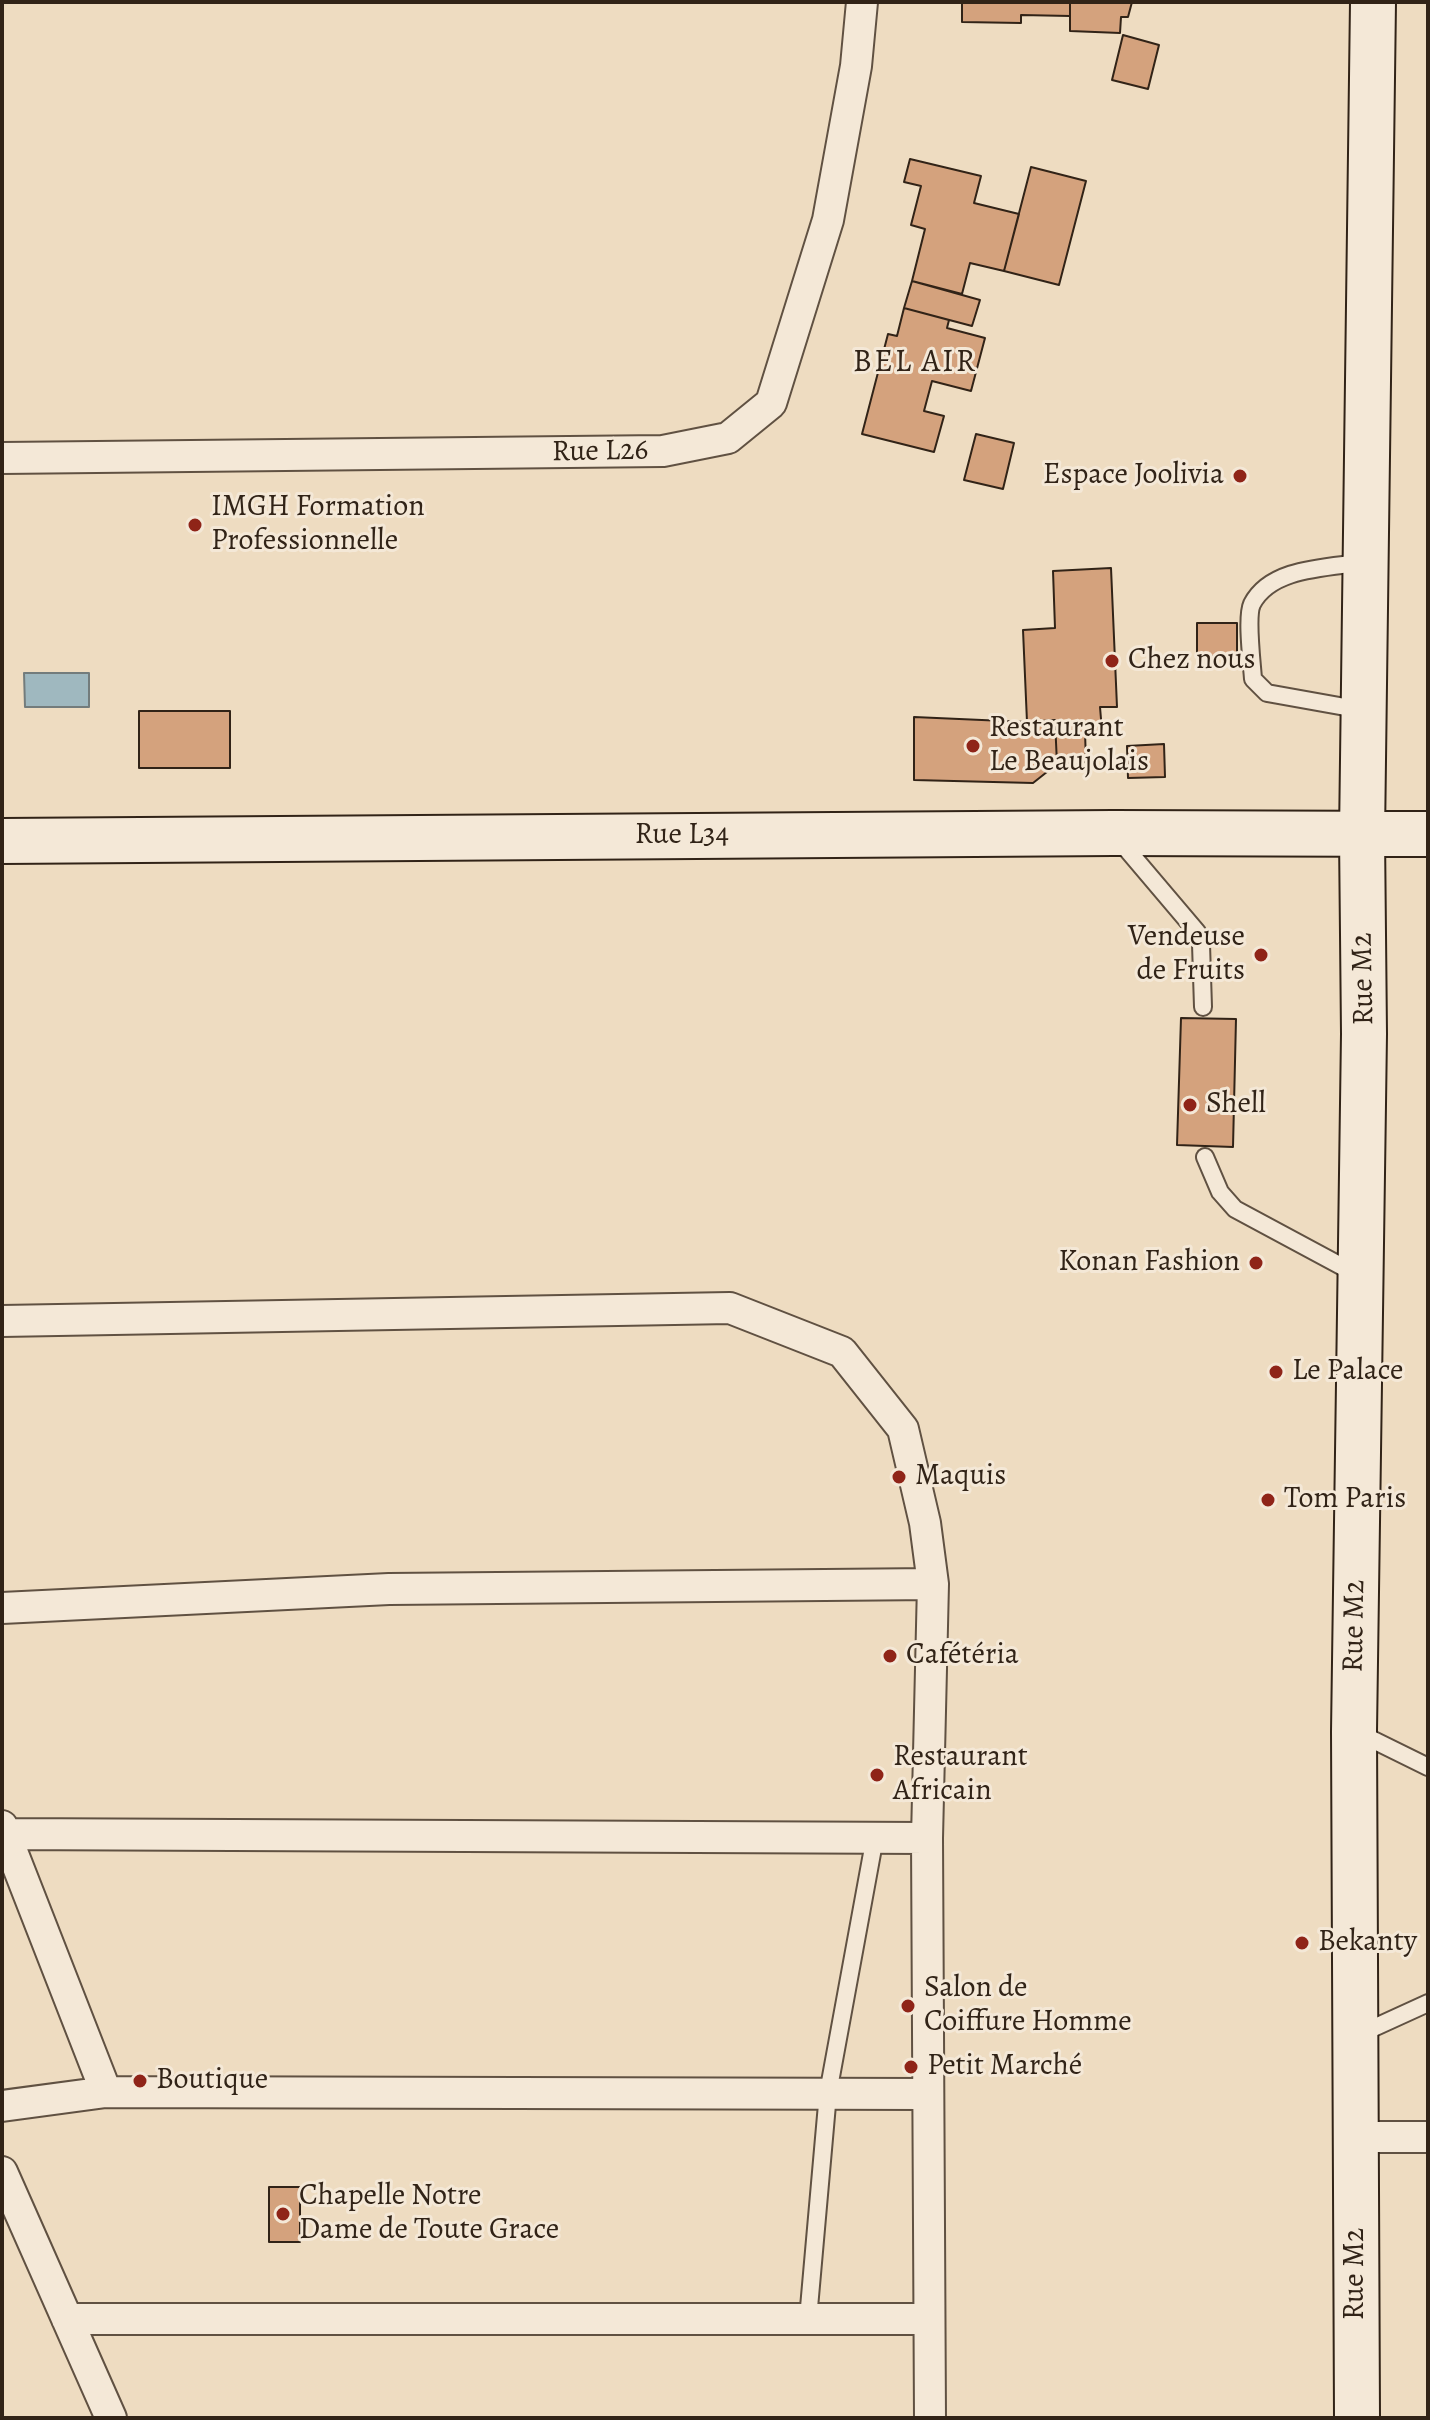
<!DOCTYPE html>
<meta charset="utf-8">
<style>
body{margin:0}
#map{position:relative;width:1430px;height:2420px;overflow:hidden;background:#eedcc1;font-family:Alegreya,serif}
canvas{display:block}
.frame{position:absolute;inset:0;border:4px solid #312317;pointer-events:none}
</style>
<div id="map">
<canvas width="1430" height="2420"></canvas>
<div class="frame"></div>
</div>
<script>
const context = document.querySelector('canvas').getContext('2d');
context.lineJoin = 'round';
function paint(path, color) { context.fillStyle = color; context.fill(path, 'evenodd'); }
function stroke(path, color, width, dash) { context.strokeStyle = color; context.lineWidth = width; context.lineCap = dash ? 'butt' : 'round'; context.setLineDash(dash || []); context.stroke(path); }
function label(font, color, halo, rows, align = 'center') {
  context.font = font + ' Alegreya,serif'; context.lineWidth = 6; context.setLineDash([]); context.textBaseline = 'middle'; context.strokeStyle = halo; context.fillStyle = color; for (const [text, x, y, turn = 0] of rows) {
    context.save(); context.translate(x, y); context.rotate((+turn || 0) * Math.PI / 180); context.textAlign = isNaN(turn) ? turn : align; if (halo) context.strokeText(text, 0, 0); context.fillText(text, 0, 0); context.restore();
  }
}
const water = new Path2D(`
 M89 673V707H25L24 673Z`);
paint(water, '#9fb8bf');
stroke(water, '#737c7c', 2);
const building = new Path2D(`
 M962 2H1070V16L1021 15V23L962 22Z
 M1070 2H1132L1128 17H1121L1120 33 1070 31Z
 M1123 35 1159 45 1148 89 1112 80Z
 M910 159 981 176 974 203 1019 214 1004 271 970 263 962 294 912 281 925 229 911 225 921 186 904 182Z
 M1031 167 1086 181 1059 285 1004 271Z
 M912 281 980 300 972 326 904 308Z
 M904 308 949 320 947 328 985 338 971 391 932 381 924 411 944 416 934 452 862 434 888 334 897 336Z
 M976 434 1014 443 1003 489 964 480Z
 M1111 568 1117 707H1100L1102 731 1085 732 1086 762 1057 764 1055 720 1027 722 1023 630 1055 628 1053 571Z
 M1197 623H1237V656H1197Z
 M139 711H230V768H139Z
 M914 717 1027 722 1055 720 1057 764 1033 783 914 780Z
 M1164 744 1165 777 1128 778 1127 746Z
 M1181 1018 1236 1019 1233 1147 1177 1145Z
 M269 2187H300V2242H269Z`);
paint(building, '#d4a27d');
stroke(building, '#312317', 2);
const lane = new Path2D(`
 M1362 710 1267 693 1253 679C1252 663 1246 617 1252 604 1271 567 1328 568 1365 562
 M1119 840 1197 932 1201 944 1203 1007
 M1205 1157 1220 1192 1235 1209 1356 1274
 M1357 1732 1428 1767
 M1358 2035 1428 2003
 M808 2319 828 2093 875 1837`);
const street = new Path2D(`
 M2 458 663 451 728 438 771 403 828 220 856 66 862 2
 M2 1321 730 1308 842 1352 903 1429 925 1523 933 1584 927 1838 930 2418
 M2 1608 389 1589 933 1584
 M2 1826 106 2092
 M2 1834 927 1838
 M2 2106 106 2092 927 2094
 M1355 2137H1428
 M2 2172 111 2418
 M67 2319H929`);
const secondary = new Path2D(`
 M2 841 1113 833 1428 834
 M1357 2418 1354 1731 1364 1034 1362 835 1373 2`);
stroke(lane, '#605142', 20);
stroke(street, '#605142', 34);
stroke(secondary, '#312317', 48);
stroke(lane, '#f4e8d7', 16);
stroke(street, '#f4e8d7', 30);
stroke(secondary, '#f4e8d7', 44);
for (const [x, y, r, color] of [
 [1240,476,8,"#8f2418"],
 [195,525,8,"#8f2418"],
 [1112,661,8,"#8f2418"],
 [973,746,8,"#8f2418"],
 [1261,955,8,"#8f2418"],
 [1190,1105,8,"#8f2418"],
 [1256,1263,8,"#8f2418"],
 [1276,1372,8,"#8f2418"],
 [899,1477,8,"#8f2418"],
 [1268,1500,8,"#8f2418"],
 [890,1656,8,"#8f2418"],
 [877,1775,8,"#8f2418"],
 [1302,1943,8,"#8f2418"],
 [908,2006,8,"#8f2418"],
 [911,2067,8,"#8f2418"],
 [140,2081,8,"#8f2418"],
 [283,2214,8,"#8f2418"]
]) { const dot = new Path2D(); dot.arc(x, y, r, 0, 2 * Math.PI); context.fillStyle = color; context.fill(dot); stroke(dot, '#f4e8d7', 3); }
label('30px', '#312317', '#f4e8d7', [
 ["Rue L26",600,452,-1],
 ["Rue L34",682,836],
 ["Rue M2",1364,979,-91],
 ["Rue M2",1355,1626,-89],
 ["Rue M2",1356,2274,-90]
]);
label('30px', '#312317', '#f4e8d7', [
 ["Espace Joolivia",1224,476,"right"],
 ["IMGH Formation",211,508],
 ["Professionnelle",211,542],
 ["Chez nous",1128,661],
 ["Restaurant",989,729],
 ["Le Beaujolais",989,763],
 ["Vendeuse",1245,938,"right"],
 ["de Fruits",1245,972,"right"],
 ["Shell",1206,1105],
 ["Konan Fashion",1240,1263,"right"],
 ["Le Palace",1292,1372],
 ["Maquis",915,1477],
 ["Tom Paris",1284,1500],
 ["Cafétéria",906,1656],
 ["Restaurant",893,1758],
 ["Africain",893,1792],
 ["Bekanty",1318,1943],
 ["Salon de",924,1989],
 ["Coiffure Homme",924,2023],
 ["Petit Marché",927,2067],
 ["Boutique",156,2081],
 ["Chapelle Notre",299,2197],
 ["Dame de Toute Grace",299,2231]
], 'left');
context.letterSpacing = '2px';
label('32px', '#312317', '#f4e8d7', [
 ["BEL AIR",915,363]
]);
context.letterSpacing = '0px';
</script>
